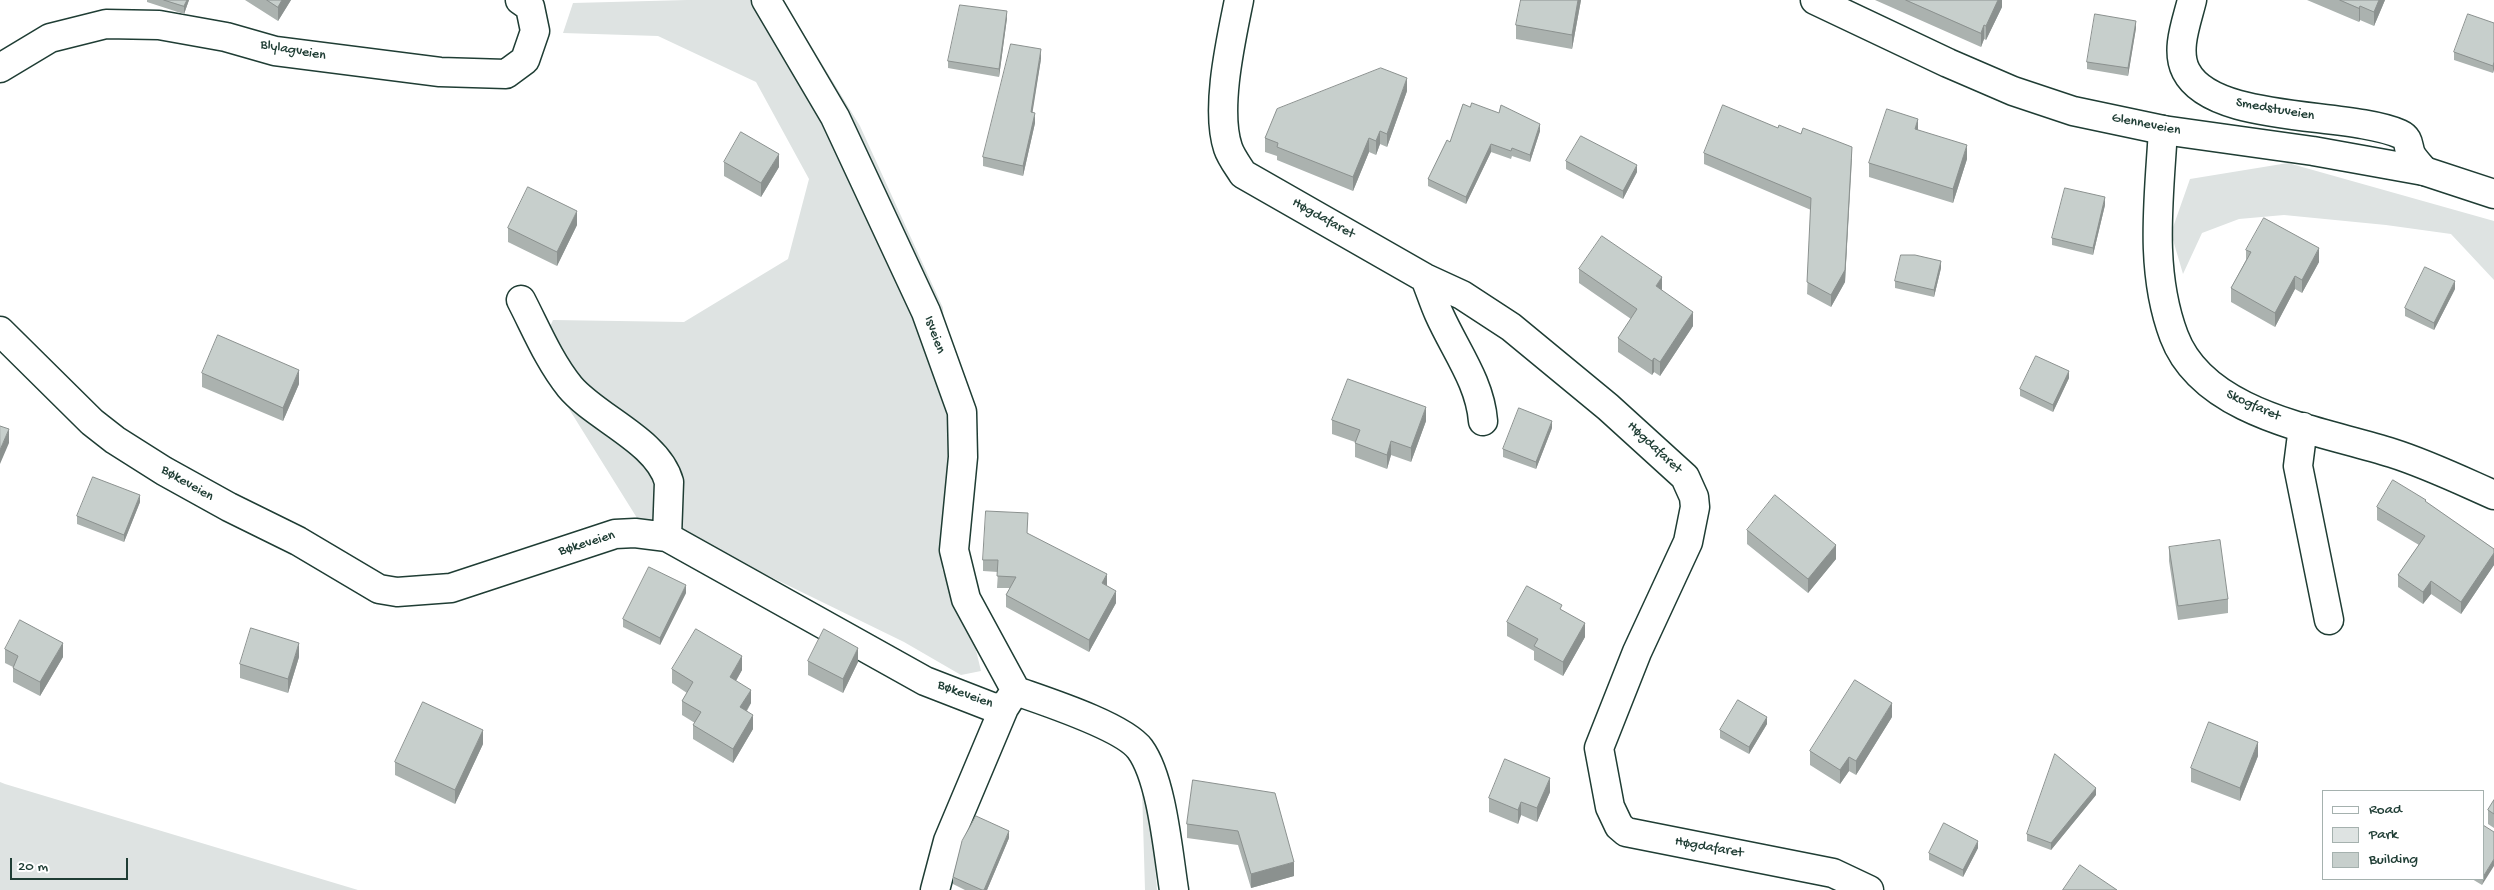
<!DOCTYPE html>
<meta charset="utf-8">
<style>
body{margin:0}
#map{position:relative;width:2494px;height:890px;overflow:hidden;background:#fff;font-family:"Gochi Hand",sans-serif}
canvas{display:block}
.legend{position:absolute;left:2322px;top:790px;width:162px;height:90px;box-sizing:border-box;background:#fff;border:1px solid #a5b1ae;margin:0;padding:6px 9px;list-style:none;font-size:15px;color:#1f3d34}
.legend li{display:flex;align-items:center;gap:10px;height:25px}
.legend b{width:25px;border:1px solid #a5b1ae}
.scale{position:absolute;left:10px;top:858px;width:118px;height:22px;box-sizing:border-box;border:2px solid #1f3d34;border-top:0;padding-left:6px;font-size:15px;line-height:18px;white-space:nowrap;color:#1f3d34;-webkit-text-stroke:4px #fff;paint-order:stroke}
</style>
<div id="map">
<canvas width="2494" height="890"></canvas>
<ul class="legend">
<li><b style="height:6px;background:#fff"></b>Road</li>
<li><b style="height:14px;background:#dee3e2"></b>Park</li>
<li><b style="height:14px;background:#c7cfcc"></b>Building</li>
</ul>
<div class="scale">20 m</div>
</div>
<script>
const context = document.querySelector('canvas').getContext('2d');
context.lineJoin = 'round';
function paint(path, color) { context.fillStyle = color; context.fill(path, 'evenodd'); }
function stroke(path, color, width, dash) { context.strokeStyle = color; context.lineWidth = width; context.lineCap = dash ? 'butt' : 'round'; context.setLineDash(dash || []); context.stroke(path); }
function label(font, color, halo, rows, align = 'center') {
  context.font = font + ' "Gochi Hand",sans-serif'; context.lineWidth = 5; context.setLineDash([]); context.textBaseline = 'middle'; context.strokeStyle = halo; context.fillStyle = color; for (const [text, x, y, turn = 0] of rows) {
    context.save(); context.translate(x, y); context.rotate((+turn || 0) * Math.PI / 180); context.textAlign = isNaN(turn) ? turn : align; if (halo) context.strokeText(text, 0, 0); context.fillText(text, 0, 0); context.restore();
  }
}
paint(new Path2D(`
 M687 0H783L860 126 943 308 950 439 942 569 974 642 981 671 961 675 904 642 693 539 637 518 536 356 553 320 684 322 788 259 809 179 756 82 658 36 563 33 573 3Z
 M2288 163 2494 221V280L2451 234 2386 225 2284 215 2239 219 2202 233 2183 274 2171 233 2190 179Z
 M0 782 5 784 358 890H0Z
 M1142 788 1150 804 1157 890H1145Z`), '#dee3e2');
const minor = new Path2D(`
 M766 0 835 117 926 312 962 412 963 457 954 550 966 599 1016 691
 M1239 0C1231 40 1215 109 1228 148 1231 157 1238 166 1243 174L1425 278 1462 295 1511 327 1608 407 1685 477 1694 497 1695 507 1688 542 1637 652 1599 748 1610 807 1619 826 1626 832 1833 873 1869 890
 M2192 0C2187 21 2175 50 2186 71 2213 124 2347 111 2400 134 2411 139 2407 148 2412 156 2415 161 2420 166 2424 171
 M0 68 50 38 106 24 159 25 226 37 275 51 440 72 506 74 525 60 535 31 530 7 520 0
 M2163 130C2159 198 2149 270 2174 336 2204 416 2321 430 2392 453 2427 464 2460 480 2494 495
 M1425 278C1430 290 1434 303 1439 314 1455 350 1480 382 1483 421
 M521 300C536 329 549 361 570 387 596 418 658 441 669 482L667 537
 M0 331 92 422 115 440 164 471 229 507 298 541 379 589 397 592 451 588 615 534 635 533 667 537 925 681 992 707 1004 708
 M2303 427 2298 466 2329 620
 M1016 691C1044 701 1123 726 1140 749 1162 779 1168 852 1174 890
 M935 890 948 841 1004 708 1013 694`);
const major = new Path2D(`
 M1815 0 1948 63 2013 91 2073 111 2163 130 2313 151 2424 171 2494 194`);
stroke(minor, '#1f3d34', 31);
stroke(major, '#1f3d34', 31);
stroke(minor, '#fff', 28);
stroke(major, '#fff', 28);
paint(new Path2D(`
 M147 0H189L184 14 147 2Z
 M245 0H291L278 21Z
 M1581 0 1572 49 1516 39V25Z
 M1875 0H2002V7L1986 40 1984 39 1981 47Z
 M2307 0H2385L2374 26 2360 20 2359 22Z
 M1007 18 999 77 948 68V61Z
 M2494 23V69L2493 73 2454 60V52Z
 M2136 28 2128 76 2087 69V62Z
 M1041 59 1032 112 1035 123 1023 176 983 166V157Z
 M1407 91 1387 147 1380 144 1376 155 1369 152 1353 191 1277 160V156L1265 152V138Z
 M1918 130 1967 159 1953 203 1869 177V163Z
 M1540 131 1530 162 1512 156 1511 159 1491 152 1466 204 1428 186V179L1450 142Z
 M1704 153 1852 159 1845 282 1831 307 1807 294 1811 210 1704 164Z
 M1566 161 1637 172 1623 199 1566 169Z
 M724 162 779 167 761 197 724 176Z
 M2105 205 2093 255 2052 245V238Z
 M577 225 557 266 508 242V228Z
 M2246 250 2319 262 2302 293 2295 289 2275 327 2231 302V288L2246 260Z
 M1941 268 1934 297 1895 288V281Z
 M1579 269 1662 290 1693 326 1660 376 1654 372 1652 375 1618 352V338L1631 319 1579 283Z
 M2455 289 2434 330 2405 316V308Z
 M202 373 299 384 283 421 202 387Z
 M2069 378 2053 412 2020 396V389Z
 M1332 420 1426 421 1411 462 1391 455 1387 469 1355 457V442L1332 434Z
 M1552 428 1536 469 1503 457V449Z
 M140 502 124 542 77 524V516Z
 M2426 502 2494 549V565L2461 614 2431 594 2423 604 2398 587V575L2419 545 2377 520V507Z
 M1747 530 1836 559 1808 593 1747 544Z
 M1027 533 1107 586 1116 603 1089 652 1006 607V595L1010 588H997L998 572 983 571V560Z
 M2169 547 2228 599V613L2178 620 2169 561Z
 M686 593 660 645 623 627V619Z
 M1562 610 1585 637 1563 676 1534 660V651L1507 636V622Z
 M5 649 63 657 40 696 13 682V667L5 663Z
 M299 657 288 693 240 678V664Z
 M808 661 858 662 843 693 808 675Z
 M672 669 742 670 736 681 751 703 747 711 753 729 733 763 693 739V725L695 723 682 715V701L687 693 672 683Z
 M1892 717 1856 775 1849 771 1840 784 1810 765V751Z
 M1767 724 1749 754 1720 738V730Z
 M483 744 455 804 395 775V762Z
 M2258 756 2240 801 2191 782V768Z
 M1193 780 1294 876 1251 888 1238 845 1187 838V824Z
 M1550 792 1537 822 1521 815 1518 824 1489 812V798Z
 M2096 795 2051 850 2027 841V834Z
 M2494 800V828L2488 824V810Z
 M1009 838 987 890H965L953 884V877Z
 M1978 848 1963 877 1929 860V853Z
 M2472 879H2483L2482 885Z`), '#abb2af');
paint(new Path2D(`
 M187 0H189L184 14V6Z
 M282 0H291L278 21V7Z
 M1578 0H1581L1572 49V35Z
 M1998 0H2002V7L1986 40V26Z
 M2379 0H2385L2374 26V12Z
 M2360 6V20L2359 22V8Z
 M1007 11V18L999 77V69Z
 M2136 21V28L2128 76V68Z
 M1984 25V39L1981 47V33Z
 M1041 49V59L1031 122V112Z
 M2494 62V69L2493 73V66Z
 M1407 78V91L1387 147V134Z
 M1035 113V123L1023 176V166Z
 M1918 119V133L1915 129Z
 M1540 124V131L1530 162V155Z
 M1380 131V144L1376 155V141Z
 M1369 138V152L1353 191V177Z
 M1491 144V152L1466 204V197Z
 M1967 145V159L1953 203V189Z
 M1852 147 1845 282 1831 307V295Z
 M779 154V167L761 197V183Z
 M1637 165V172L1623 199V191Z
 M2105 197V205L2093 255V248Z
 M577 211V225L557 266V252Z
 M2319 248V262L2302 293V280Z
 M1941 261V268L1934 297V290Z
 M2295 276V289L2275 327V313Z
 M1662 277V291L1656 286Z
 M2455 281V289L2434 330V323Z
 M1693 312V326L1660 376V362Z
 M1654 358V372L1652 375V361Z
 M299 370V384L283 421V408Z
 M2069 371V378L2053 412V405Z
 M1426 407V421L1411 462V448Z
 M1552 421V428L1536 469V462Z
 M9 429V443L0 464V450Z
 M1391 441V455L1387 469V455Z
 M140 495V502L124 542V535Z
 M1836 545V559L1808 593V579Z
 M2494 553V565L2461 614V602Z
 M1107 574V586L1102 583Z
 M2431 581V594L2423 604V592Z
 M686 585V593L660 645V638Z
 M1116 591V603L1089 652V640Z
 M1585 623V637L1563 676V662Z
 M63 643V657L40 696V682Z
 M299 643V657L288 693V679Z
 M858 648V662L843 693V679Z
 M742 656V670L730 691V677Z
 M751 690V703L740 721V707Z
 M1892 703V717L1856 775V761Z
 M753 715V729L733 763V749Z
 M1767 717V724L1749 754V747Z
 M483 730V744L455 804V790Z
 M2258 742V756L2240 801V788Z
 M1849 757V771L1840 784V770Z
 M1550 778V792L1537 822V808Z
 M2096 788V795L2051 850V843Z
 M1521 802V815L1518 824V810Z
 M1009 831V838L987 890H984Z
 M1978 841V848L1963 877V870Z
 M2494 859V866L2482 885 2483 877Z
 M1294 862V876L1251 888V874Z`), '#8b918f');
const building = new Path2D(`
 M164 0H187L184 6Z
 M267 0H282L278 7Z
 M1521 0H1578L1572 35 1516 25Z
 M1906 0H1998L1986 26 1984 25 1981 33Z
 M2340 0H2379L2374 12 2360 6 2359 8Z
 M960 5 1007 11 999 69 948 61Z
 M2095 14 2136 21 2128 68 2087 62Z
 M2468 14 2494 23V62L2493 66 2454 52Z
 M1011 44 1041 49 1031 112 1035 113 1023 166 983 157Z
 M1381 68 1407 78 1387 134 1380 131 1376 141 1369 138 1353 177 1277 147 1278 143 1265 138 1277 109Z
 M1472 103 1499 113 1501 105 1540 124 1530 155 1512 148 1511 151 1491 144 1466 197 1428 179 1447 140 1450 142 1463 104 1470 107Z
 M1723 105 1778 128 1779 125 1801 134 1803 128 1852 147 1845 270 1831 295 1807 282 1811 198 1704 153Z
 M1887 109 1918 119 1915 129 1967 145 1953 189 1869 163Z
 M741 132 779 154 761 183 724 162Z
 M1581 136 1637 165 1623 191 1566 161Z
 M528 187 577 211 557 252 508 228Z
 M2065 188 2105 197 2093 248 2052 238Z
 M2264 218 2319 248 2302 280 2295 276 2275 313 2231 288 2251 252 2246 250Z
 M1602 236 1662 277 1656 286 1693 312 1660 362 1654 358 1652 361 1618 338 1637 309 1579 269Z
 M1901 255H1915L1941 261 1934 290 1895 281Z
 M2425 267 2455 281 2434 323 2405 308Z
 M218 335 299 370 283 408 202 373Z
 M2036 356 2069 371 2053 405 2020 389Z
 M1348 379 1426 407 1411 448 1391 441 1387 455 1355 443 1360 430 1332 420Z
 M1519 408 1552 421 1536 462 1503 449Z
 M0 426 9 429 0 450Z
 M93 477 140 495 124 535 77 516Z
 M2393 480 2426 500 2425 501 2494 549V553L2461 602 2431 581 2423 592 2398 575 2425 536 2377 507Z
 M1775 495 1836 545 1808 579 1747 530Z
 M986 511 1028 513 1027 533 1107 574 1102 583 1116 591 1089 640 1006 595 1016 577 997 576 998 560H983Z
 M2220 540 2228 599 2178 606 2169 547Z
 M649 567 686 585 660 638 623 619Z
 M1527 586 1562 605 1560 609 1585 623 1563 662 1534 646 1538 639 1507 622Z
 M20 620 63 643 40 682 13 668 18 656 5 649Z
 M251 628 299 643 288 679 240 664Z
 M696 629 742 656 730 677 751 690 740 707 753 715 733 749 693 725 701 712 682 701 693 682 672 669Z
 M824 629 858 648 843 679 808 661Z
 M1855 680 1892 703 1856 761 1849 757 1840 770 1810 751Z
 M1738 700 1767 717 1749 747 1720 730Z
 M423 702 483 730 455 790 395 762Z
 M2209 722 2258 742 2240 788 2191 768Z
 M2055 754 2096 788 2051 843 2027 834Z
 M1505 759 1550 778 1537 808 1521 802 1518 810 1489 798Z
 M1193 780 1275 793 1294 862 1251 874 1238 831 1187 824Z
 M2494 800V814L2488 810Z
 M976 816 1009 831 984 890H982L953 877 962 841Z
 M1944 823 1978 841 1963 870 1929 853Z
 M2483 825 2494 832V859L2483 877Z
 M2080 865 2117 890H2063Z`);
paint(building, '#c7cfcc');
stroke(building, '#8b918f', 1);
label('14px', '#1f3d34', '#fff', [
 ["Blylagveien",293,51,10],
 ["Smedstuveien",2275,110,10],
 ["Glenneveien",2146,125,11],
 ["Høgdafaret",1323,219,29],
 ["Isveien",934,335,70],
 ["Skogfaret",2253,406,24],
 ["Høgdafaret",1654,448,43],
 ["Bøkeveien",187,484,30],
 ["Bøkeveien",587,544,-17],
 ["Bøkeveien",965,695,20],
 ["Høgdafaret",1709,848,10]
]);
</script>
